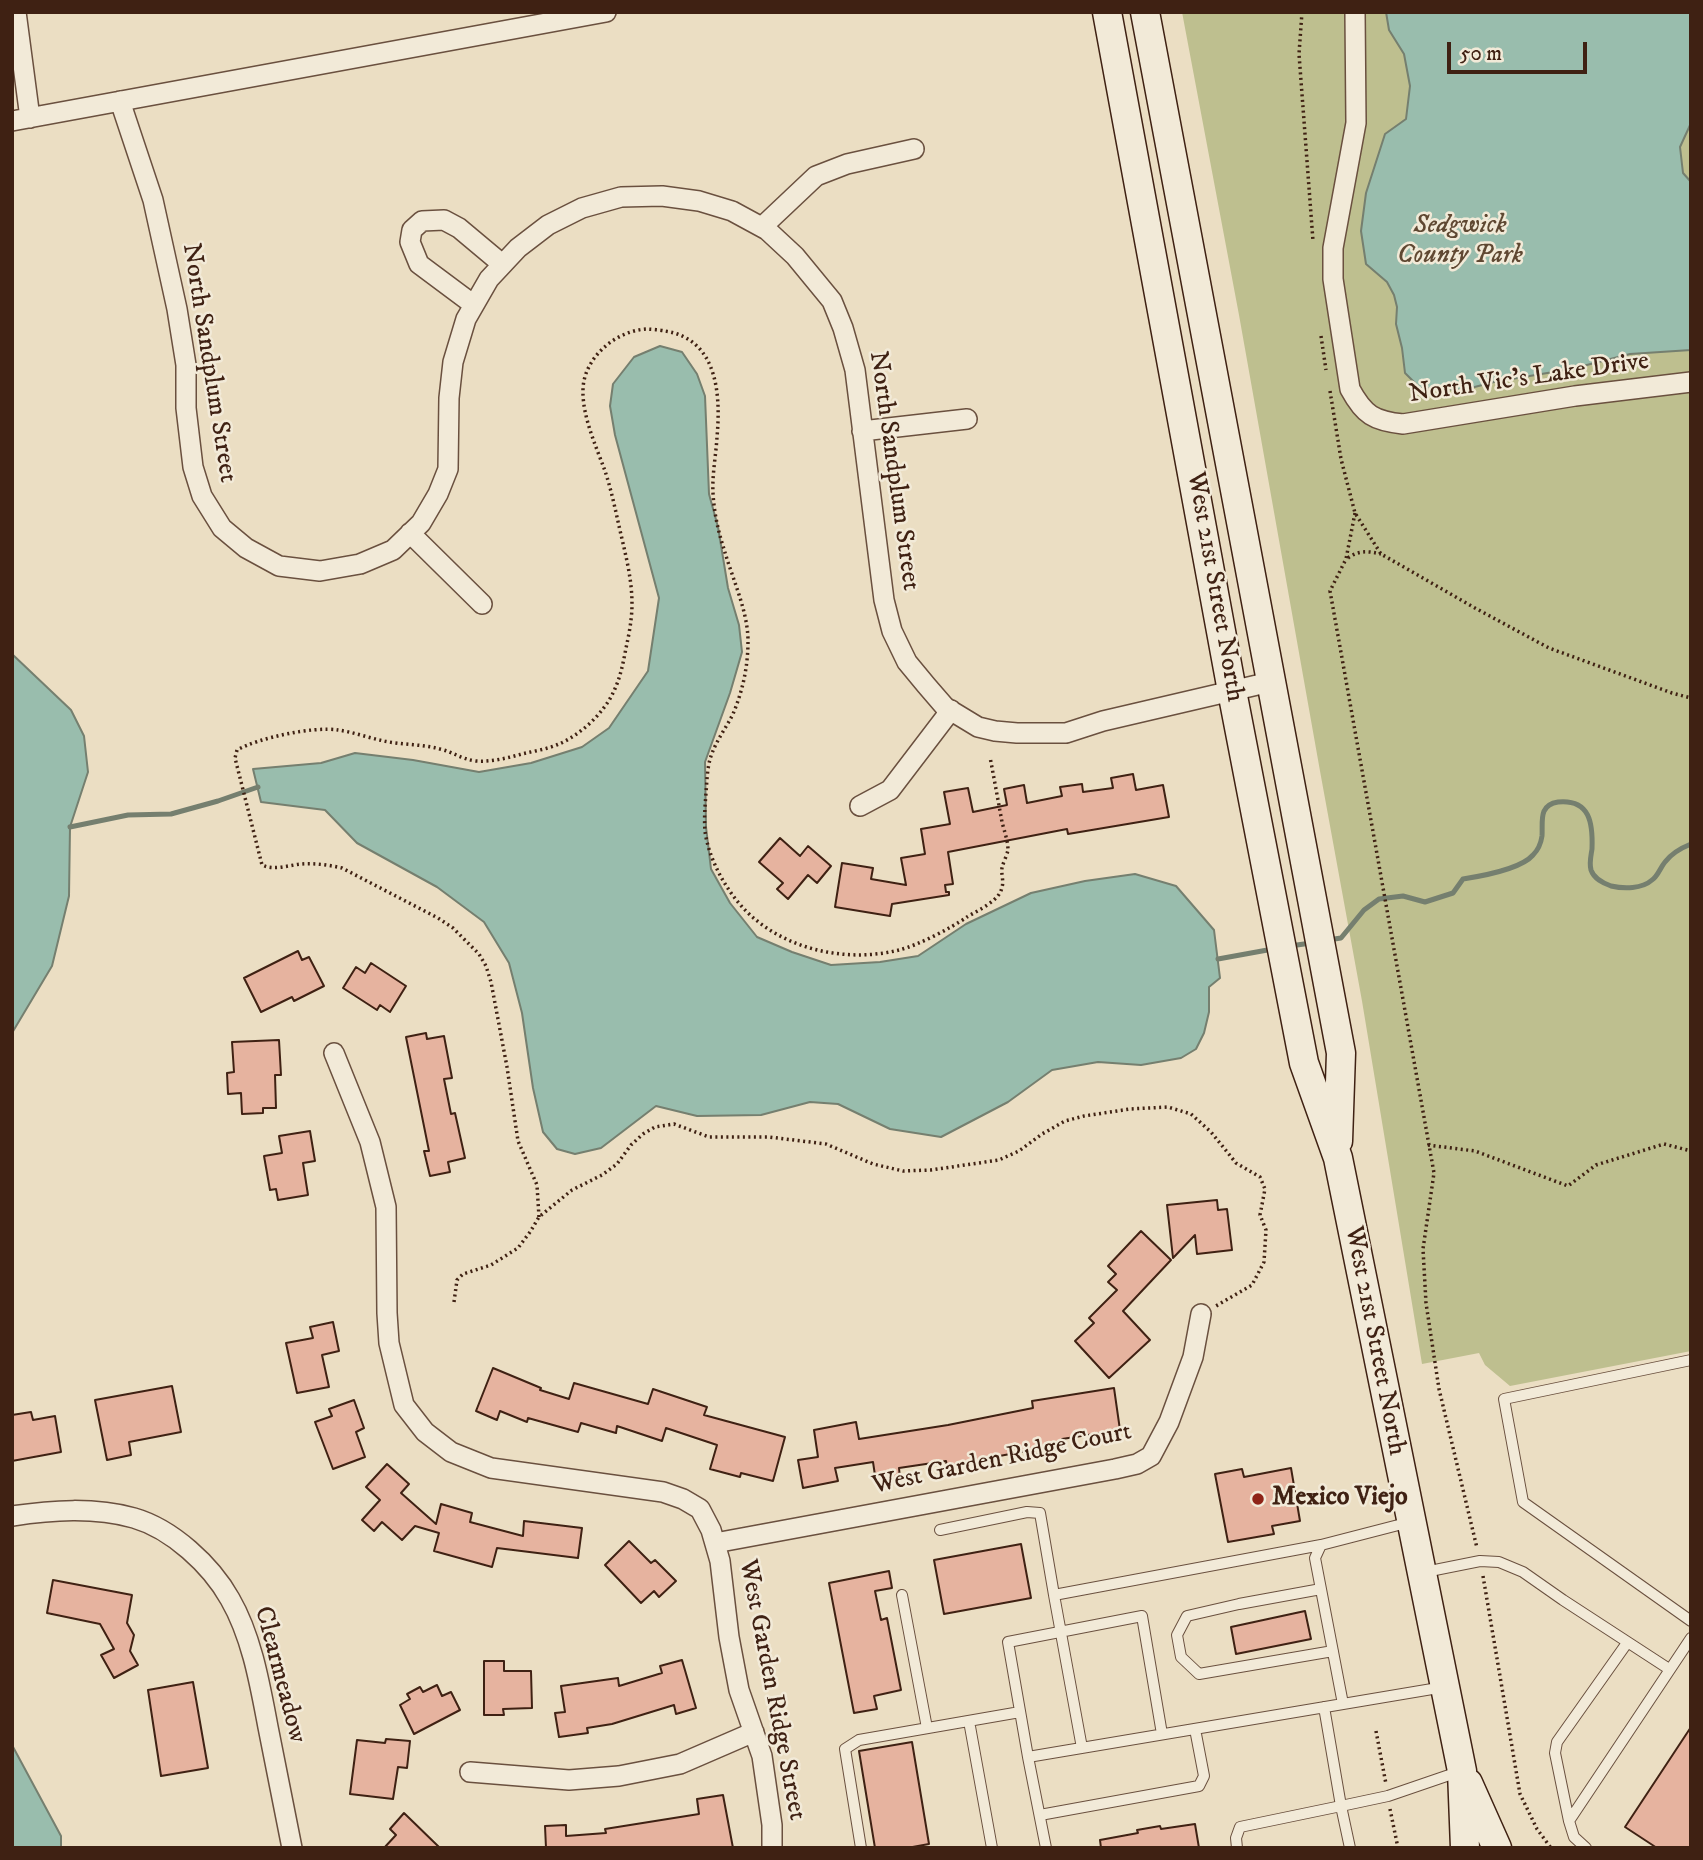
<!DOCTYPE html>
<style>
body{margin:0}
#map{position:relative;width:1703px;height:1860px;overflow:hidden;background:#ebdec3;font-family:"IM FELL DW Pica",serif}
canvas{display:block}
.frame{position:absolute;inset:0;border:14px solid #3f2113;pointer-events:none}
.scale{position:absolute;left:1447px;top:42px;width:140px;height:32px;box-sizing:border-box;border:4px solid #3f2113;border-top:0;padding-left:9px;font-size:21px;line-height:24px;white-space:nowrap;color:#3f2113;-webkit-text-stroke:5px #f2ead8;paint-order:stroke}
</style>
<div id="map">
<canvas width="1703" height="1860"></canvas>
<div class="frame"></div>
<div class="scale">50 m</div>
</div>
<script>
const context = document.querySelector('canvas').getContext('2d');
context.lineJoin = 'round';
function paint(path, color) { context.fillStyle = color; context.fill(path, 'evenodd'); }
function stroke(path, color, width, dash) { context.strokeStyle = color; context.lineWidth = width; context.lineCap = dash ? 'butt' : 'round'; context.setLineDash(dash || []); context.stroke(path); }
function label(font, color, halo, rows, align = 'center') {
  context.font = font + ' "IM FELL DW Pica",serif'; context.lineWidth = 5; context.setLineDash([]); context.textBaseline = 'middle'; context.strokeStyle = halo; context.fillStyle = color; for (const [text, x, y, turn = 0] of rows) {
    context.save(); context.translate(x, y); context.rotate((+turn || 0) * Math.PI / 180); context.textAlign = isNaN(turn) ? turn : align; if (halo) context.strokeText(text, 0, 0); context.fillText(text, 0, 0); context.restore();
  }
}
paint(new Path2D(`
 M1182 12H1691V1351L1510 1386 1485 1365 1479 1353 1422 1364 1362 1001 1320 771 1239 315Z`), '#bebf8f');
const water = new Path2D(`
 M1386 12H1691V123L1680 147 1683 173 1691 182V350L1630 354 1571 369 1494 382 1463 390 1420 388 1405 373 1402 348 1396 324 1397 307 1394 295 1387 282 1366 264 1361 231 1366 193 1385 134 1406 119 1410 86 1404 54 1389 30Z
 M660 346 682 352 697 374 705 396 709 494 718 527 728 588 739 625 742 652 730 693 705 762 706 827 711 869 730 903 757 937 792 952 831 965 880 962 918 956 966 924 1031 893 1085 881 1135 874 1176 886 1214 930 1220 978 1209 987V1012L1204 1033 1196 1049 1181 1058 1141 1065 1098 1062 1052 1070 1008 1102 941 1137 890 1129 838 1104 810 1102 761 1115 697 1116 656 1106 601 1148 575 1154 557 1149 543 1132 533 1088 522 1013 509 963 484 922 437 887 357 843 325 810 261 802 253 769 321 763 355 753 413 760 479 772 531 763 582 747 609 728 648 671 659 598 615 435 610 406 613 384 634 357Z
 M12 654 71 710 84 736 88 772 70 827 69 896 52 966 12 1033Z
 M12 1745 61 1836V1848H12Z`);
paint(water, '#99bdad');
stroke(water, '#757f6f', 2);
stroke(new Path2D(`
 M70 827 128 815 171 814 218 801 258 787
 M1328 940 1341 938 1364 910 1379 899 1403 896 1425 902 1453 893 1463 879C1482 876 1521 869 1533 855 1538 850 1541 843 1542 836 1543 822 1538 805 1558 802 1590 799 1593 823 1592 849 1591 856 1589 863 1591 870 1594 879 1603 883 1611 886 1624 889 1642 889 1652 880 1658 876 1660 868 1665 862 1671 854 1681 848 1691 844
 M1290 946 1311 943
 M1218 959 1273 949`), '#757f6f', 5);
const building = new Path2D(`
 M1133 774 1136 790 1163 785 1169 817 1068 834 1067 829 948 852 953 884 945 885 946 892H949V895L892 904 890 916 835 907 842 863 873 868 871 879 906 885 901 858 925 854 921 829 950 824 944 792 968 788 973 812 1007 805 1004 789 1024 785 1027 803 1062 796 1060 787 1082 784 1083 792 1113 788 1111 778Z
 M780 838 800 856 808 846 831 866 817 883 808 875 788 899 777 889 783 883 759 862Z
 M298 951 302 960 309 957 324 986 294 1001 292 997 261 1012 244 978Z
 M371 963 406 986 390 1012 380 1005 377 1010 343 988 356 967 365 973Z
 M426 1033 427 1039 444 1036 452 1078 444 1079 451 1114 455 1113 465 1158 448 1162 450 1172 430 1176 424 1151H429L406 1037Z
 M279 1040 281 1075H275L276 1108H263V1113L242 1114 241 1093 228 1094 227 1073 234 1072 232 1042Z
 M310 1131 315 1161 303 1163 308 1195 278 1200 276 1189 270 1190 264 1156 282 1153 279 1136Z
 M1217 1200 1218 1210 1227 1209 1232 1250 1197 1254 1195 1235 1173 1258 1167 1205Z
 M1141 1231 1171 1260 1123 1311 1150 1340 1109 1378 1075 1341 1094 1323 1089 1318 1117 1290 1108 1282 1116 1274 1108 1266Z
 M333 1322 339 1351 322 1355 329 1387 297 1393 286 1343 313 1338 310 1327Z
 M493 1368 541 1388 540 1390 569 1399 574 1383 648 1404 653 1389 707 1407 704 1415 785 1437 773 1481 741 1473 740 1477 710 1469 717 1445 666 1428 662 1441 617 1426 616 1433 581 1423 578 1432 528 1418 527 1422 500 1411 497 1420 476 1411Z
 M172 1386 181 1432 129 1442 131 1455 107 1460 95 1400Z
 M1114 1388 1120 1430 1062 1439 1063 1448 1032 1455 1031 1450 947 1466 946 1461 899 1468 900 1478 876 1482 873 1462 835 1468 838 1481 803 1488 798 1460 818 1457 814 1430 856 1422 859 1439 948 1425 1033 1408 1032 1401Z
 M354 1400 364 1428 356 1432 365 1457 333 1469 315 1422 332 1416 329 1409Z
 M31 1412 33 1420 55 1416 61 1452 12 1461V1415Z
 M387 1464 409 1484 401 1493 436 1524 441 1504 472 1513 470 1522 523 1536 524 1521 582 1528 578 1558 497 1548 492 1567 434 1551 439 1533 415 1526 402 1540 382 1522 374 1531 362 1520 380 1500 366 1487Z
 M1291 1468 1300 1521 1272 1526 1274 1534 1228 1542 1215 1474 1242 1469 1244 1477Z
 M629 1541 651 1563 655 1560 676 1581 659 1597 654 1591 641 1603 605 1565Z
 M1021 1544 1031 1598 944 1614 934 1560Z
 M889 1571 892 1588 875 1591 881 1620 887 1618 901 1690 874 1696 877 1709 854 1713 829 1583Z
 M53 1580 132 1595 127 1623 134 1635 130 1651 138 1665 114 1678 101 1655 114 1649 100 1624 47 1613Z
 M1305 1611 1311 1639 1236 1654 1231 1627Z
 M682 1660 696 1708 676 1714 674 1705 612 1724 587 1728 588 1733 559 1737 555 1713 565 1712 561 1686 618 1678 619 1686 662 1673 660 1666Z
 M484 1661H504V1671H531L532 1708 503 1709 504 1715H484Z
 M193 1682 208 1768 161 1776 148 1690Z
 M437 1685 442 1696 451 1692 460 1710 414 1734 400 1705 410 1699 407 1694 420 1687 423 1692Z
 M1691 1727V1848H1657L1625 1827Z
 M386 1739 410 1741 407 1768 398 1767 393 1799 350 1794 357 1740 385 1743Z
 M912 1742 929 1844 907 1848H875L859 1751Z
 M723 1795 733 1848H546L545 1826 566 1825V1836L606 1833 605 1829 699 1814 697 1799Z
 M404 1813 440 1848H384L396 1835 390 1829Z
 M1195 1824 1199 1848H1101L1100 1840 1138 1833 1137 1830 1160 1826 1161 1829Z`);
paint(building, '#e6b39f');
stroke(building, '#3f2113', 2);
const service = new Path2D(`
 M1691 1360 1504 1399 1523 1502 1691 1621
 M940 1530 1027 1512 1040 1513 1054 1595 1321 1545
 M1425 1572 1480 1561 1499 1562 1523 1572 1563 1600 1669 1669
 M1321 1589 1239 1604 1187 1616 1177 1635 1181 1657 1199 1674 1333 1651
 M902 1595 927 1728
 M1054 1595 1082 1748
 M1343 1704 1315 1558 1321 1545 1410 1522
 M969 1721 992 1848
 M1028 1757 1008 1642 1142 1616 1162 1734
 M1040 1815 1199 1786 1204 1776 1195 1729
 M1569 1821 1691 1638
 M861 1848 845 1749 859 1740 1020 1712
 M1046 1848 1028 1757 1444 1687
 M1237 1848 1236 1838 1240 1827 1341 1806 1324 1707
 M1350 1848 1341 1806 1388 1796 1461 1771
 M1586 1848 1574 1837 1569 1821 1555 1753 1557 1742 1627 1643`);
const minor = new Path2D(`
 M16 12 30 118
 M1355 12 1356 123 1333 248V279L1350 389C1364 415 1374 421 1403 424L1575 396 1691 382
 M120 101 153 200 177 309 186 365V408L193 467 202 496 222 528 246 548 279 566 320 571 360 564 393 550 421 523 438 494 448 469 449 398 453 362 466 319 489 279 518 248 548 225 582 208 621 197 662 196 699 201 732 211 767 230 795 256 832 301 843 328 855 370 884 600 892 631 907 662 926 685 945 707 978 727 995 731 1017 733H1066L1103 721 1270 682
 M12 121 606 12
 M762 227 816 176 847 164 914 149
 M474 305 419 264 410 242 412 230 422 221 444 220 459 228 502 264
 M862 431 967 419
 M410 533 482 604
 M860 806 890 790 951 710
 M334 1053 370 1142 386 1207 387 1313 389 1343 404 1405 425 1432 451 1452 491 1468 663 1492 683 1499 700 1509 711 1530 720 1561 729 1637 739 1690 762 1756 772 1825V1848
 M12 1516C52 1510 94 1507 134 1518 172 1529 211 1565 230 1599 252 1637 260 1685 268 1727 276 1767 284 1808 292 1848
 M715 1543 1115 1469 1137 1464 1151 1456 1169 1422 1193 1357 1201 1314
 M470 1772 569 1780 619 1776 680 1764 754 1732`);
const secondary = new Path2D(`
 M1107 12 1232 691 1304 1063 1338 1158 1462 1771 1465 1848
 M1145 12 1341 1053 1338 1141
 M1468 1783 1497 1848`);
stroke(service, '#6a503f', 12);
stroke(minor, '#6a503f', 22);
stroke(secondary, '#3f2113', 31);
stroke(new Path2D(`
 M1302 12 1299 54 1313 241
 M1321 336 1326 370
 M1330 391 1341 459 1355 513 1381 554 1475 608 1549 648 1672 693 1691 698
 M1355 513 1346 559 1330 591 1434 1173 1423 1249 1426 1303 1439 1389 1477 1548
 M1348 558C1359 550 1368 551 1381 554
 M1428 1145 1475 1151 1568 1186 1596 1165 1664 1144 1691 1151
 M539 1217 537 1185 518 1141 507 1067 491 982 486 966 479 954 453 928 438 918 342 868C329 865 315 863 302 864 288 865 274 871 262 865L235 758 237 750C258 738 314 726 338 730 353 732 369 738 384 741 402 745 422 744 440 749 453 752 461 759 476 761 492 762 507 758 522 754 534 751 548 749 559 744 580 735 603 714 613 693 620 679 623 664 626 648 628 639 630 629 631 620 635 588 626 557 619 526 615 508 611 489 605 471 596 446 582 416 583 389 584 358 615 331 646 329 649 329 661 330 665 331 717 339 721 393 717 437 716 455 712 475 713 493 714 512 718 531 724 549 732 578 748 611 748 641 748 666 743 690 733 714 726 728 716 741 711 756 707 768 707 781 706 793 705 806 704 819 705 831 709 863 732 901 756 920 795 952 851 962 899 950 919 945 951 928 967 917 978 910 1000 901 1002 887 1004 881 1001 874 1002 868 1003 863 1007 855 1008 850 1008 841 1004 830 1002 822 998 800 994 778 990 757
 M454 1302 457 1280 463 1274 491 1265 518 1248 530 1232 539 1217 572 1190 602 1175 617 1164 631 1145 643 1134 655 1127 674 1124 709 1137H769L826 1144 873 1164 903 1171 931 1170 999 1160 1019 1151 1042 1134 1065 1121 1084 1116 1130 1109 1168 1107 1191 1114 1211 1132 1236 1163 1260 1177 1265 1189 1260 1215 1266 1230 1264 1262 1252 1285 1216 1306
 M1483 1576 1520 1794 1537 1829 1551 1848
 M1376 1731 1386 1784
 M1390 1809 1398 1848`), '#3f2113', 3.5, [2, 3.5]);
stroke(service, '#f2ead8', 10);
stroke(minor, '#f2ead8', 19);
stroke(secondary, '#f2ead8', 28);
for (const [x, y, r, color] of [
 [1258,1499,7,"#8f2418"]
]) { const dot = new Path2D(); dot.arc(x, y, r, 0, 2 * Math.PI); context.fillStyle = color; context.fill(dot); stroke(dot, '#f2ead8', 2.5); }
label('italic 26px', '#5f4832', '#f2ead8', [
 ["Sedgwick",1460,227],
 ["County Park",1460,257]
]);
label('26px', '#3f2113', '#f2ead8', [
 ["North Sandplum Street",208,363,81],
 ["North Vic's Lake Drive",1529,379,-8],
 ["North Sandplum Street",893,471,82],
 ["West 21st Street North",1214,587,80],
 ["West 21st Street North",1374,1341,79],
 ["West Garden Ridge Court",1002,1460,-12],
 ["Clearmeadow",279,1675,75],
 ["West Garden Ridge Street",771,1690,79]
]);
label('bold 26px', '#3f2113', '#f2ead8', [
 ["Mexico Viejo",1272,1499]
], 'left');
</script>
